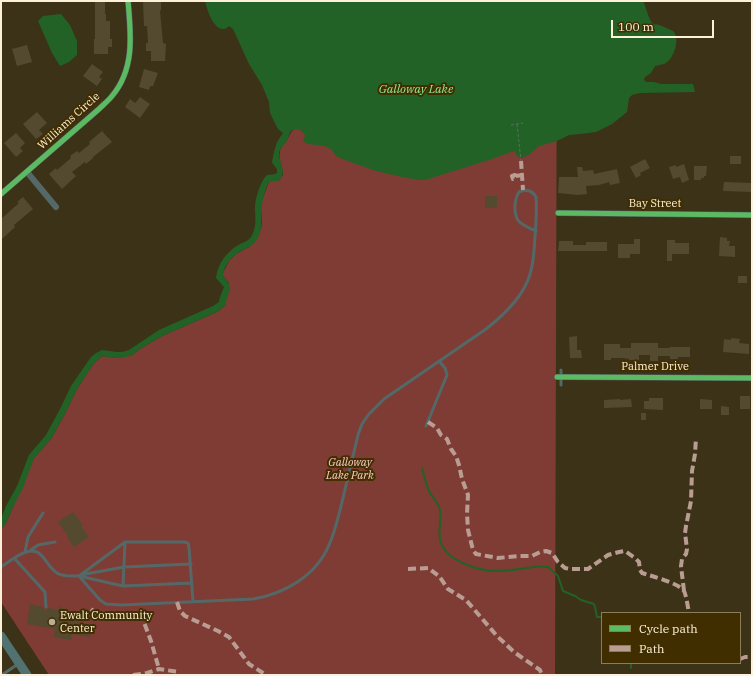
<!DOCTYPE html>
<style>
body{margin:0}
#map{position:relative;width:753px;height:676px;overflow:hidden;background:#3c3217;font-family:"IBM Plex Serif",serif}
canvas{display:block}
.frame{position:absolute;inset:0;border:2px solid #fdf1da;pointer-events:none}
.legend{position:absolute;left:601px;top:612px;width:140px;height:52px;box-sizing:border-box;background:#412e00;border:1px solid #8c7c57;margin:0;padding:5px 7px;list-style:none;font-size:12px;color:#fdf1da}
.legend li{display:flex;align-items:center;gap:8px;height:20px}
.legend b{width:20px;border:1px solid #8c7c57}
.scale{position:absolute;left:611px;top:20px;width:103px;height:18px;box-sizing:border-box;border:2px solid #fdf1da;border-top:0;padding-left:5px;font-size:12px;line-height:14px;white-space:nowrap;color:#fdf1da;-webkit-text-stroke:3px #412e00;paint-order:stroke}
</style>
<div id="map">
<canvas width="753" height="676"></canvas>
<div class="frame"></div>
<ul class="legend">
<li><b style="height:5px;background:#5cba63"></b>Cycle path</li>
<li><b style="height:5px;background:#b99d93"></b>Path</li>
</ul>
<div class="scale">100 m</div>
</div>
<script>
const context = document.querySelector('canvas').getContext('2d');
context.lineJoin = 'round';
function paint(path, color) { context.fillStyle = color; context.fill(path, 'evenodd'); }
function stroke(path, color, width, dash) { context.strokeStyle = color; context.lineWidth = width; context.lineCap = dash ? 'butt' : 'round'; context.setLineDash(dash || []); context.stroke(path); }
function label(font, color, halo, rows, align = 'center') {
  context.font = font + ' "IBM Plex Serif",serif'; context.lineWidth = 4; context.setLineDash([]); context.textBaseline = 'middle'; context.strokeStyle = halo; context.fillStyle = color; for (const [text, x, y, turn = 0] of rows) {
    context.save(); context.translate(x, y); context.rotate((+turn || 0) * Math.PI / 180); context.textAlign = isNaN(turn) ? turn : align; if (halo) context.strokeText(text, 0, 0); context.fillText(text, 0, 0); context.restore();
  }
}
paint(new Path2D(`
 M557 1 555 675H49L1 602V529L6 523 34 458 51 439 66 412 77 389 92 366 96 361 103 356 116 358 132 355 140 349 162 336 217 312 226 305V298L229 292V283L223 276V273L229 261 236 254 249 247 261 229 262 222 261 208 262 200 269 182 271 181H278L283 175C283 167 278 160 280 152 280 147 284 145 286 141 291 135 293 121 304 133Z`), '#7e3c35');
paint(new Path2D(`
 M205 1H643C646 6 649 21 653 24 655 25 657 24 659 25 661 25 672 31 673 31 681 39 673 61 664 64 661 65 658 65 655 66L651 73 645 77 644 80 646 82H654L661 84H693L695 92 640 93 632 95 629 98 627 112 612 124 596 132 580 134 569 135 557 141 539 146 530 154 522 158 517 156 515 151 511 152 492 159 425 180H420L402 177 376 171 345 160 336 156 332 150 325 146 308 144 303 141 305 136 304 133C299 128 292 127 289 135 288 137 288 139 287 141 284 146 279 148 279 154 279 161 285 170 282 176 280 183 274 180 269 182 265 189 263 197 262 205 260 217 264 231 256 241 253 245 247 248 243 250 233 255 224 264 223 276 236 290 227 290 226 305L217 312 162 336 140 349 132 355 122 358H116L103 356 96 361 92 366 77 389 66 412 51 439 34 458 23 488 12 509 6 523 1 529V519L6 506 17 486 29 455 46 435 60 409 71 386 91 357 96 353 102 350 117 352H122L129 350 159 330 213 306 219 302 220 297 224 287 223 286 216 278C218 263 227 251 240 244 245 242 250 240 252 235 257 226 255 217 255 208 255 200 258 191 261 184 262 182 264 178 266 176 269 173 273 176 277 173V169L273 164 272 162 274 152 277 142 283 133 278 129 270 113 269 102 262 85 249 64 233 29 229 26C228 27 225 29 224 29 213 30 207 9 205 1Z
 M61 14 70 25 77 41V55L69 62 60 66 52 53 38 21 43 16Z`), '#236226');
stroke(new Path2D(`
 M422 468C424 476 426 484 429 491 432 498 439 502 440 510 442 520 437 533 441 543 447 561 479 571 496 571 504 571 513 570 520 569 530 568 537 565 548 567L558 576 563 591 575 596 581 600 594 604C596 609 596 613 597 617H602
 M631 663V668`), '#236226', 2);
paint(new Path2D(`
 M95 1H105V14H106V21H110V39H112V47H108V54H94V39H95Z
 M143 1H161V10L160 11 163 43 166 44 165 61H151V51H146V43H148L147 26H144Z
 M27 45 32 62 17 66 12 49Z
 M92 64 103 72 99 77 102 79 97 86 83 76Z
 M144 69 158 73 153 86H150L149 90 139 87Z
 M140 97 150 104 140 118 125 107 130 99 135 103Z
 M37 112 47 123 39 130 43 134 36 139 23 124Z
 M102 131 112 142 93 157V158L86 164 85 162 72 172 76 176 62 189 49 174 56 168 57 170 71 158 70 156 77 151 79 153 90 144 89 142Z
 M16 133 25 143 20 148 23 151 16 157 4 143Z
 M730 156H741V164H730Z
 M645 159 650 168 640 173 641 175 636 178 630 167Z
 M684 164 689 180 682 183 680 177 673 179 669 167 676 165V167Z
 M694 166H707L706 176H704V178H701V180H694Z
 M577 167H582L583 171 593 170 594 174 617 169 620 183 610 185 609 182 599 185 586 186 587 194 578 195 558 193 559 177H578Z
 M724 182 752 183V192L723 191Z
 M485 196H497V208H485Z
 M23 197 33 209 14 225 15 227 1 240V219L19 203 17 202Z
 M720 237 727 238V241H730L729 246H735V257L719 256Z
 M634 239H640V254H630V258H618V244H634Z
 M667 240H675V243H689V254H672V261H667Z
 M559 241H573V245H586V242H607V251H558Z
 M738 276H747V283H738Z
 M577 336V350H581L582 358H570L569 337Z
 M731 338 740 339 739 343 749 344V354L723 352 724 339 731 340Z
 M631 343H658V348H670V347H690V357H678V359H670V356H658V361H650V355H639V360H629V359L623 358H611V360H604V344H620V348H631Z
 M740 396H750V409H740Z
 M649 398H663V410L644 409V401H649Z
 M620 399V400L631 399 632 407 604 408V400Z
 M700 399 712 400V409H700Z
 M721 406 729 407V415H721Z
 M641 413H646V420H641Z
 M73 512 83 525 81 526 89 537 74 547 67 537 68 536 58 522Z
 M30 604 43 607 44 609 46 610 49 608 58 610 59 607 66 609 65 615 68 620 92 625 90 637 72 634 71 640 54 637 55 629 27 624Z`), '#544a30');
stroke(new Path2D(`
 M517 124 521 161
 M511 125 523 123`), '#5f6b64', 1, [3, 2]);
stroke(new Path2D(`
 M561 385V370
 M426 426 447 375 445 368 439 361
 M31 550 38 545 55 542
 M25 552 28 537 43 513
 M14 558 45 592 46 607
 M1 567C10 561 30 544 40 554 46 559 49 568 57 573 63 577 72 576 79 576L100 600 106 604 122 605 253 599C284 594 316 576 329 545 336 530 339 513 343 498 348 477 353 456 358 435L362 424 369 414 384 399 486 329C504 315 524 296 530 274 534 262 534 250 535 237 536 224 537 210 536 197 532 190 526 189 519 192 516 196 516 199 515 204 514 223 521 224 536 231
 M80 575 124 567 191 564
 M79 576 125 542H184L188 543 189 548 193 601
 M79 576 123 586 192 583
 M123 586 125 542
 M2 675 18 664`), '#546967', 3);
stroke(new Path2D(`
 M27 172 56 207
 M1 194 99 109C103 105 108 101 112 96 135 69 131 34 128 1
 M558 213 752 215
 M557 377 752 378`), '#546967', 6);
stroke(new Path2D(`
 M1 636 27 675`), '#517271', 9);
stroke(new Path2D(`
 M521 161 523 190
 M516 176 515 175 512 176 513 179 516 178V176L522 175
 M428 422 437 428 441 435 447 439 451 449 456 456 459 465 462 479 468 495 467 514 468 530 473 550 476 554 498 558 519 556H532L540 552 546 551 552 553 558 562 565 568 570 569H588L608 555 619 552 625 551 635 558 639 562 640 570 642 573C651 576 679 583 684 591 686 594 688 608 689 613
 M408 569 428 568 439 576 448 589 466 600 497 636 514 652 540 670 542 675
 M684 591 681 566 682 559 686 554 687 549 685 533 686 526 691 501 692 471 695 454 696 438
 M177 602 180 611 185 616 218 631 229 637 249 664 266 675
 M91 609 96 613 142 617 151 641 159 669
 M740 659 745 657H752
 M133 675 147 673 159 669 179 672`), '#b99d93', 4, [8, 4]);
stroke(new Path2D(`
 M1 194 99 109C103 105 108 101 112 96 135 69 131 34 128 1
 M558 213 752 215
 M557 377 752 378`), '#5cba63', 5);
for (const [x, y, r, color] of [
 [52,622,4,"#b9ae96"]
]) { const dot = new Path2D(); dot.arc(x, y, r, 0, 2 * Math.PI); context.fillStyle = color; context.fill(dot); stroke(dot, '#412e00', 1.5); }
label('11px', '#fdf1da', '#412e00', [
 ["Williams Circle",69,121,-42],
 ["Bay Street",655,204],
 ["Palmer Drive",655,367]
]);
label('italic 11px', '#fecbc6', '#412e00', [
 ["Galloway",350,463],
 ["Lake Park",350,476]
]);
label('11px', '#fdf1da', '#412e00', [
 ["Ewalt Community",60,616],
 ["Center",60,629]
], 'left');
label('italic 12px', '#91ec94', '#412e00', [
 ["Galloway Lake",416,90]
]);
</script>
